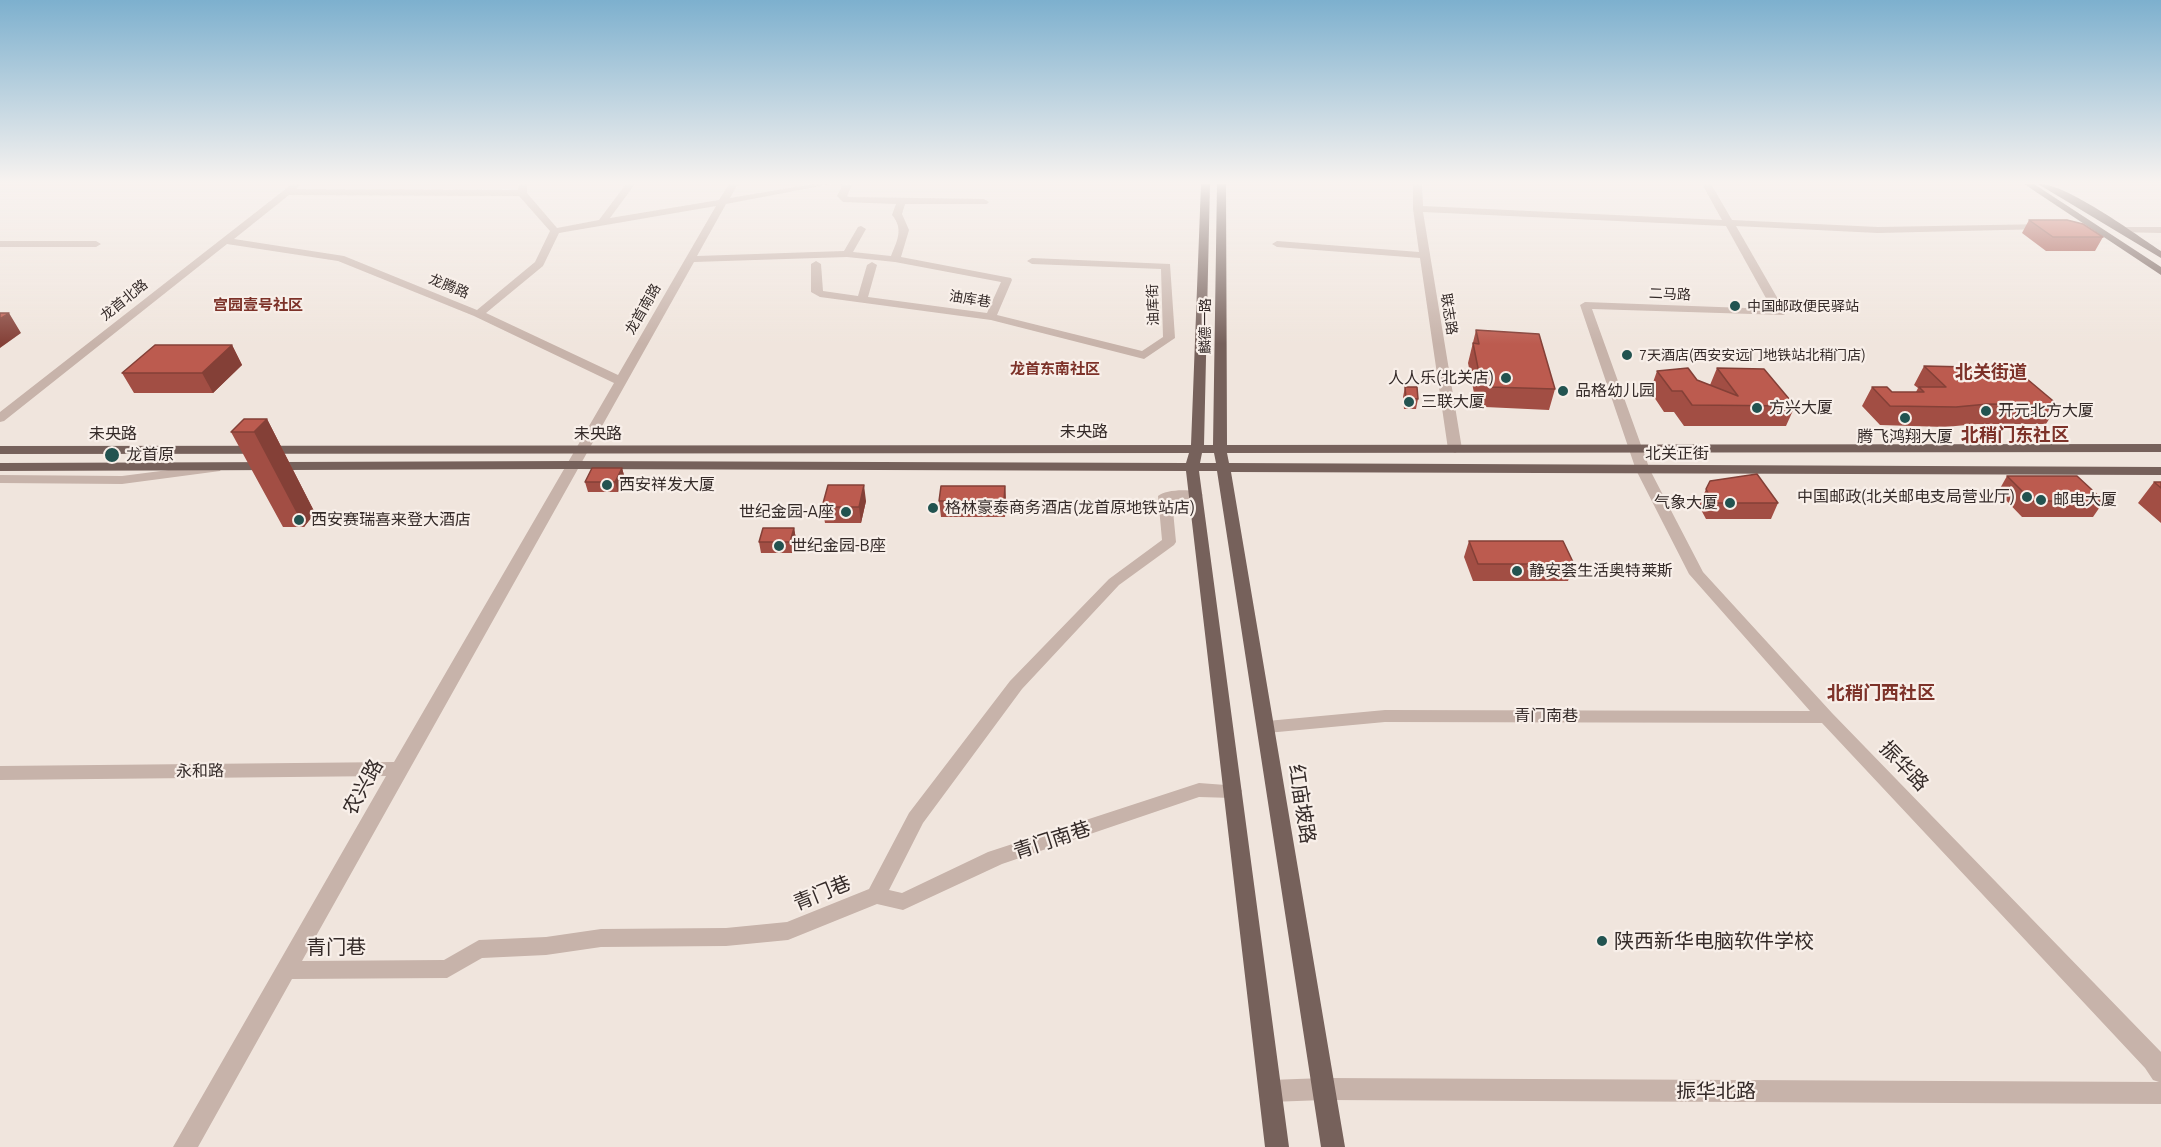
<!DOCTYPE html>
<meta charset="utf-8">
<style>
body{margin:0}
canvas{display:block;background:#f0e5dd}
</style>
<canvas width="2161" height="1147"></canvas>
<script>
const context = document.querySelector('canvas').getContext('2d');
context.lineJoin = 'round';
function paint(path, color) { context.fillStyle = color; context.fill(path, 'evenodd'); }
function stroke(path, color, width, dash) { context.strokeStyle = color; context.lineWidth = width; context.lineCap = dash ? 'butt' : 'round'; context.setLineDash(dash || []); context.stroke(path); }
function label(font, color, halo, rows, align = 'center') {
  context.font = font + ' Ubuntu,"Noto Sans SC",sans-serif'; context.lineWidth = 4.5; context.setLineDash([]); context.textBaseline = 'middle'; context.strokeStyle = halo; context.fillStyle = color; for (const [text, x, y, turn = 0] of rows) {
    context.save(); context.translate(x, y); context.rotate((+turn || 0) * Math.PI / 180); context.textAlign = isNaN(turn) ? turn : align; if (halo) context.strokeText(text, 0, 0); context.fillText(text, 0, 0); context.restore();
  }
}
paint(new Path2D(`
 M292 184H301L296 189 518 190 519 184H527V193L557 228 599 220 626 184H635L610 218 719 200 729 184H738L730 198 813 184H831L726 204 697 256 844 251 858 227 861 226 866 229 853 252 891 256C897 241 904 229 892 215L896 204 843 202 837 196 842 186 840 184 852 185 847 196 849 197 984 199 989 202 987 204H905L902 214 909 230 901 257 1011 278 1012 280 997 315 1142 351 1163 337 1161 269 1032 264 1027 261 1032 258 1170 264 1175 338 1144 359 991 320 820 297 811 292V264L816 261 821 264 823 291 858 296 867 265 872 262 877 265 868 297 987 313 1001 282 895 262 847 257 694 262 302 961 444 960 479 940 546 937 601 929 726 928 787 922 869 889 909 813 1010 681 1109 579 1162 540 1158 496C1166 489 1195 488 1203 495L1196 499 1172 500 1176 542 1174 545 1119 585 1022 689 923 823 889 890 902 893 988 852 1199 783 1239 786 1242 791 1239 796 1233 798 1199 797 1002 864 903 910 877 904 788 940 726 946 601 947 546 955 482 958 447 978 292 979 198 1147H173L386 776 0 780V766L394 762 614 383 474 316 338 261 227 244 4 421 0 422V412ZM289 195 519 196 550 231 535 262 477 310 344 256 234 239ZM716 206 618 375 486 313 543 266 559 233Z
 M1413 184H1422L1423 206 1722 220 1702 184H1711L1732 220 1878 227 2048 224V228L2045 229 1878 233 1736 226 1786 313 1784 315 1592 309 1650 470 1703 572 1832 713 2161 1052V1104L1324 1100 1270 1102 1262 1099 1259 1091 1262 1083 1270 1080 1324 1078 2159 1082 2153 1080 2145 1068 1822 723 1385 722 1267 733 1261 732 1258 727 1261 722 1267 721 1385 710 1810 711 1689 574 1636 470 1580 305 1585 302 1772 309 1726 226 1423 212 1462 449 1455 453 1448 449 1420 258 1277 247 1272 244 1277 241 1419 252 1413 209Z
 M2122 227H2161V233L2119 232V228Z
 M0 241H96L101 244 96 247H0Z
 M215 464 222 468 220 471 122 484 0 483V475L122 476Z`), '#c7b3aa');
paint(new Path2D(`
 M1201 184H1210L1204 445H1213L1217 184H1226L1227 445 2161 444V452L1227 453 1229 463 2161 467V475L1231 472 1345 1147H1321L1217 471H1199L1289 1147H1265L1186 471 572 469 0 471V463L572 461 1186 463 1189 453 0 454V446L1191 445ZM1202 453H1214L1216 463H1200Z
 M2024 184H2034L2161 267V275Z
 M2038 184C2063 181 2137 235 2161 251V258Z`), '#76615b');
paint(new Path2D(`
 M2029 220 2103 237 2095 251H2046L2022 233Z
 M1476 330 1555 389 1549 410 1485 407 1480 394 1474 393 1468 363Z
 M232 345 242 365 213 393H134L122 373Z
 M1924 366 2058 405 2046 424H1977L1945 427 1880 425 1862 406 1872 387 1892 392H1916L1918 388 1914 385Z
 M1717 368 1795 406 1786 426H1684L1674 412H1664L1650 391 1657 371 1697 380 1710 385Z
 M1405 387 1418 399 1416 409H1404L1403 397Z
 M267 419 315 513 304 527H283L231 432Z
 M622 468 625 479 618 492H588L585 482Z
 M2007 476 2104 501 2093 517H2022L1998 492Z
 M2154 482H2161V523L2138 503Z
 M1005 486 1006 502 1005 517H941L939 501Z
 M1706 489 1778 503 1771 519H1706L1699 506Z
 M866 501 861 523H825L822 507Z
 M794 528 796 539 792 553H761L759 542Z
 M1469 541 1574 564 1568 581H1473L1464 557Z`), '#a24e44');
paint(new Path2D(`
 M9 313 21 333 0 348V319Z
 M232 345 242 365 213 393 202 373Z
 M267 419 315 513 304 527 254 432Z
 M622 468 625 479 618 492 615 482Z
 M864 485 866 501 861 523 859 507Z
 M1005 486 1006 502 1005 517 1004 501Z
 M794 528 796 539 792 553 790 542Z`), '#844037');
const building = new Path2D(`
 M2029 220H2067L2083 224 2103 237H2053Z
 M0 313H9L0 319Z
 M1476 330 1539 334 1555 389 1490 387 1485 373H1479L1473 343 1479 344Z
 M155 345H232L202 373H122Z
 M1924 366 2014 368 2058 405 1988 404 1956 407 1890 406 1872 387H1887L1892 392H1924L1919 387H1946Z
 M1688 368 1697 380 1738 396 1717 368 1764 369 1795 406 1692 405 1682 391H1672L1657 371Z
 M1405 387H1417L1418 399 1406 398Z
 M244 419H267L254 432H231Z
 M592 468H622L615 482H585Z
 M1757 474 1778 503H1713L1706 489 1710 481Z
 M2007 476H2077L2104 501H2032Z
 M2154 482H2161V488Z
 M828 485H864L859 507H822Z
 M941 486H1005L1004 501H939Z
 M763 528H794L790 542H759Z
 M1469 541H1563L1574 564H1478Z`);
paint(building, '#bc5b4f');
stroke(building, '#844037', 1.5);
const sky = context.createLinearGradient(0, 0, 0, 344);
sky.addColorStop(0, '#7db0ce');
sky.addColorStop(0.53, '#f8f3f0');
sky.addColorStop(1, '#f8f3f000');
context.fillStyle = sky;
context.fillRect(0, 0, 2161, 344);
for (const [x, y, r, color] of [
 [1735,306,6,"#225350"],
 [1627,355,6,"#225350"],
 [1506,378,6,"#225350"],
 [1563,391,6,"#225350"],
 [1409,402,6,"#225350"],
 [1757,408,6,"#225350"],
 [1986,411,6,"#225350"],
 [1905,418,6,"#225350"],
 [112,455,8,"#225350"],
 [607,485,6,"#225350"],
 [2027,497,6,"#225350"],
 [2041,500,6,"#225350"],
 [1730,503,6,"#225350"],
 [933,508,6,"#225350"],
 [846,512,6,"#225350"],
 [299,520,6,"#225350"],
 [779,546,6,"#225350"],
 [1517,571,6,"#225350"],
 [1602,941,6,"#225350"]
]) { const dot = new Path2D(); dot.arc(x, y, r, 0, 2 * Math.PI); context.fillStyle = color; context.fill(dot); stroke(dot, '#f8efe9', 2); }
label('14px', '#352b29', '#f8efe9', [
 ["龙腾路",449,286,22],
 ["二马路",1670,294,2],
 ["油库巷",970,299,9],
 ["龙首北路",124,300,-39],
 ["油库街",1153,305,-92],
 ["龙首南路",643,309,-60],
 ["联志路",1449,314,81],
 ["麟德一路",1205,326,-90]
]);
label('14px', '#352b29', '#f8efe9', [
 ["中国邮政便民驿站",1747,306],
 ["7天酒店(西安安远门地铁站北稍门店)",1639,355]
], 'left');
label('bold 15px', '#7d3229', '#f8efe9', [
 ["宫园壹号社区",258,305],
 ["龙首东南社区",1055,369]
]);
label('16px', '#352b29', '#f8efe9', [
 ["人人乐(北关店)",1494,378,"right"],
 ["品格幼儿园",1575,391],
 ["三联大厦",1421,402],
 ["方兴大厦",1769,408],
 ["开元北方大厦",1998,411],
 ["腾飞鸿翔大厦",1905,437,"center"],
 ["龙首原",126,455],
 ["西安祥发大厦",619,485],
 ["中国邮政(北关邮电支局营业厅)",2015,497,"right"],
 ["邮电大厦",2053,500],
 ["气象大厦",1718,503,"right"],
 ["格林豪泰商务酒店(龙首原地铁站店)",945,508],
 ["世纪金园-A座",834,512,"right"],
 ["西安赛瑞喜来登大酒店",311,520],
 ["世纪金园-B座",791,546],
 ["静安荟生活奥特莱斯",1529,571]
], 'left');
label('16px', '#352b29', '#f8efe9', [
 ["未央路",1084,432],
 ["未央路",113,434],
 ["未央路",598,434],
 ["北关正街",1677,454],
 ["青门南巷",1546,716],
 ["永和路",200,771,-1]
]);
label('bold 18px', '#7d3229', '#f8efe9', [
 ["北关街道",1991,372]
]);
label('bold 18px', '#7d3229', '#f8efe9', [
 ["北稍门东社区",2015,435],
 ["北稍门西社区",1881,693]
]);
label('20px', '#352b29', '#f8efe9', [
 ["振华路",1904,766,46],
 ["农兴路",363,787,-61],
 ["红庙坡路",1302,804,81],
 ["青门南巷",1052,840,-18],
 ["青门巷",822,893,-22],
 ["青门巷",336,947],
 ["振华北路",1716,1091]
]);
label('20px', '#352b29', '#f8efe9', [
 ["陕西新华电脑软件学校",1614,941]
], 'left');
</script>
